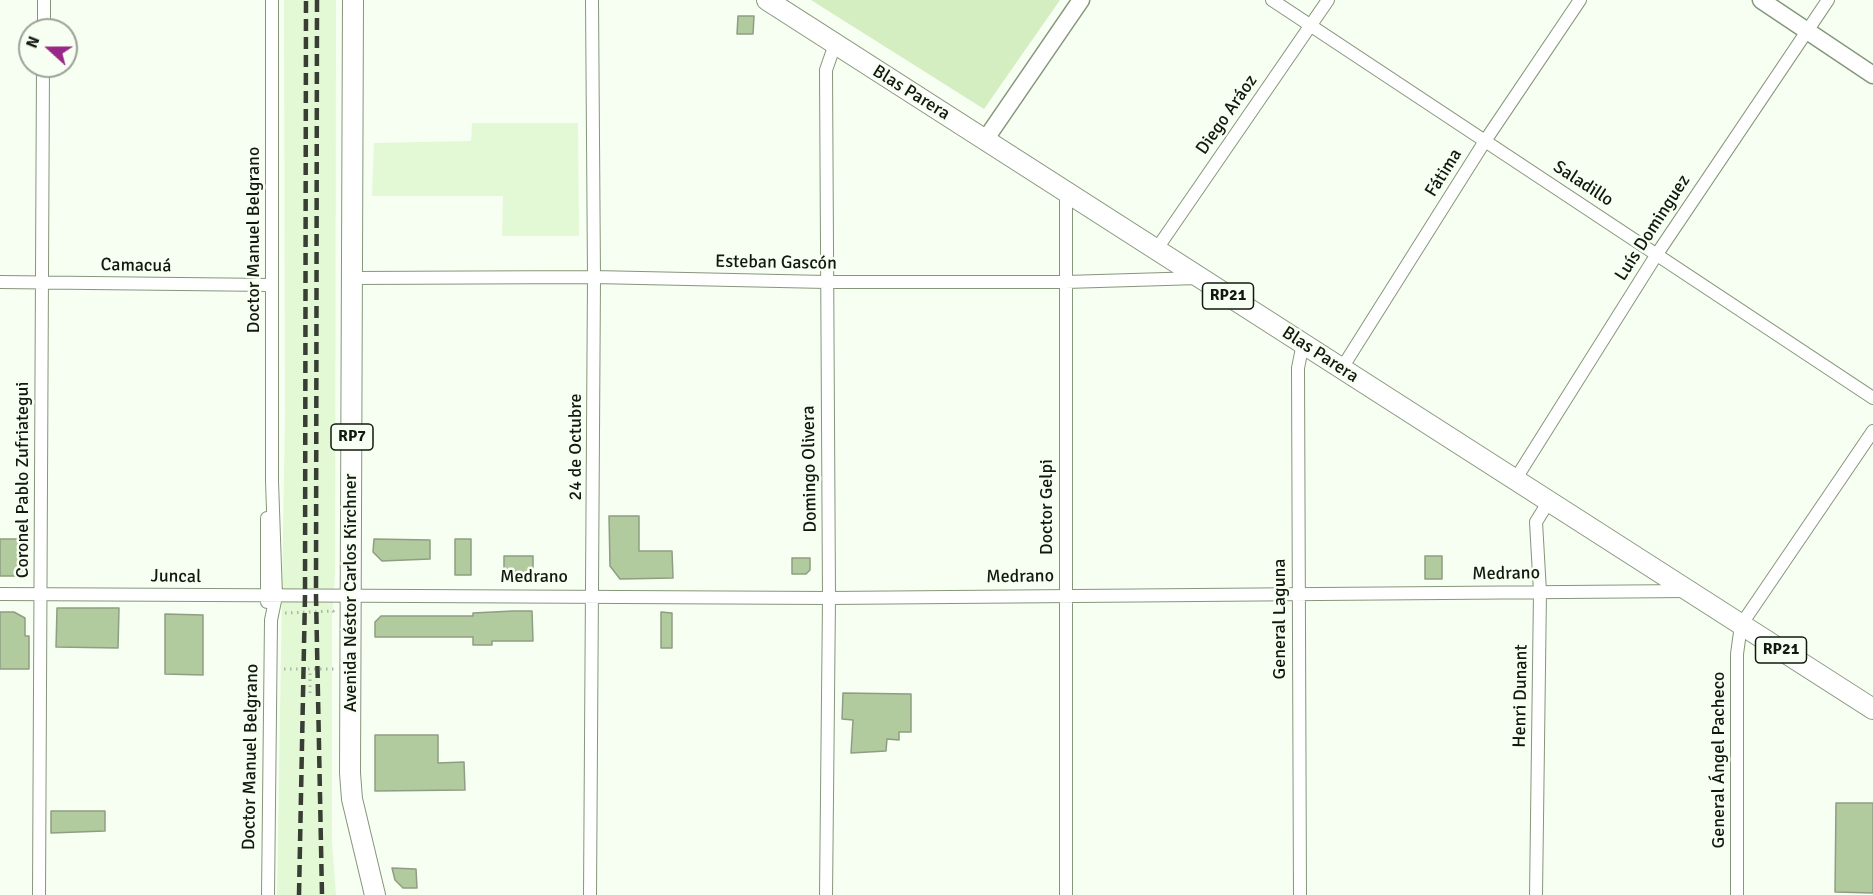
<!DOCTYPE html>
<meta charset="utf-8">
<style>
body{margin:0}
#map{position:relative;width:1873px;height:895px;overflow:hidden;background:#f7fef2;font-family:Signika,sans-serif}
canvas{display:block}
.north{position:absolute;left:18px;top:18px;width:60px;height:60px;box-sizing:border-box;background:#f7fef2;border:2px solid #9ba297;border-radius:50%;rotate:291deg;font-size:16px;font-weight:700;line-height:24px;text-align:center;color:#12180e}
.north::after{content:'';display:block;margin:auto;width:21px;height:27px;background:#982887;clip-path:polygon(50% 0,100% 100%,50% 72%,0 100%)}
</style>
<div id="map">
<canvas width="1873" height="895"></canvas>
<div class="north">N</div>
</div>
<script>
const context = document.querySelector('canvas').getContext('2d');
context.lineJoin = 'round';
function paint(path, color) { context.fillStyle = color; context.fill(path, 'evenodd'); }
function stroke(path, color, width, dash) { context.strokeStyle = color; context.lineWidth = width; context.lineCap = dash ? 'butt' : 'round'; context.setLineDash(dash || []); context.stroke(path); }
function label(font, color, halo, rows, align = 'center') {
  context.font = font + ' Signika,sans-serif'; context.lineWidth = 5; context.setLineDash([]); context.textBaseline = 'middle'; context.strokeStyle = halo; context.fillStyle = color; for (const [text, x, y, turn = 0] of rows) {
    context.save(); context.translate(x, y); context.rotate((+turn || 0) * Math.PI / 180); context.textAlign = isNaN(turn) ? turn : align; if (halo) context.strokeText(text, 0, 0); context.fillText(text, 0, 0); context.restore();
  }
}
paint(new Path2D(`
 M284 0H336L335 572 332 620V842L336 895H277L285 416Z
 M472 123H578L579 236H502L503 196H372L374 143 471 141Z`), '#e3f8d4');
paint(new Path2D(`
 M811 0H1060L984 109Z`), '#d4eec1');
const building = new Path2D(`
 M738 16H754L753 34H737Z
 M609 516H639V551H672L673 578 620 579 610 566Z
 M0 539H25L24 569 17 576H0Z
 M374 539 430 540V559L382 561 373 552Z
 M455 539H471V575H455Z
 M504 556H533V574H504Z
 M1425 556H1442V579H1425Z
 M792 558H810V570L806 574H792Z
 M57 608H119L118 648 56 647Z
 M513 611H532L533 641H492V645H473V637H375V622L381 616H473V613Z
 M0 612H14L25 618V636H29V669H0Z
 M661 612 672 613V648H661Z
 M165 614 203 615V675L165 674Z
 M843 693 911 694V732H899V740L887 739 886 751 851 753 853 720 842 719Z
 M375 735H438V763L464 762 465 790 375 791Z
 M1836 803H1873V893L1835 892Z
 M51 811H105V831L51 833Z
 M392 868 416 869 417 888H403L395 880Z`);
paint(building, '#b1ca9e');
stroke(building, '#8e9e83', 1.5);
const street = new Path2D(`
 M1272 0 1873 398
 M44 30V0
 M1156 250 1328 0
 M352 278 594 277 826 282H1066L1199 278
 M0 282 271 285
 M1342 368 1485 141 1580 0
 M1515 480 1657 254 1828 0
 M0 594 829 598 1688 591
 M267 602V518
 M39 895 43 66
 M268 895 271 620 276 596 272 481V0
 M590 895 594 277 592 0
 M826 895 829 598 826 70 835 44
 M1066 895V191
 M1300 895 1298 368 1303 343
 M1536 895 1540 592 1536 522 1549 501
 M1737 895V654L1741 625 1873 431`);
const secondary = new Path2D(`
 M1761 0 1873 75
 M985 140 1081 0`);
const primary = new Path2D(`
 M353 0 350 773 352 799 375 895
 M767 0 1873 709`);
stroke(street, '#86967b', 14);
stroke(secondary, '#86967b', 19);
stroke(primary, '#86967b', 22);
stroke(new Path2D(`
 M285 613 333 611 334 614
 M284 669H334
 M310 693V670`), '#afb5aa', 3, [1.5, 4.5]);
stroke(street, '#fff', 12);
stroke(secondary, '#fff', 16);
stroke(primary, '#fff', 20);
stroke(new Path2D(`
 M317 0 316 596 322 895
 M299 895 305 596 306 0`), '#383e34', 4.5, [12, 6]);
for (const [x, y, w] of [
 [1228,296,51],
 [352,437,42],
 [1781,650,51]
]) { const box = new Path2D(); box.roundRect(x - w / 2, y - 13, w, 26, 4.5); context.fillStyle = '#f7fef2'; context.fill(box); stroke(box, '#12180e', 1.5); }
label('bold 16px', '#12180e', null, [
 ["RP21",1228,296],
 ["RP7",352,437],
 ["RP21",1781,650]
]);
label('18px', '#12180e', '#f7fef2', [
 ["Blas Parera",911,93,32],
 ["Diego Aráoz",1227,115,-55],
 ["Fátima",1444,173,-58],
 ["Saladillo",1583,184,33],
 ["Luís Dominguez",1653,228,-57],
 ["Doctor Manuel Belgrano",254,240,-90],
 ["Esteban Gascón",776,263,1],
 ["Camacuá",136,266,1],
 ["Blas Parera",1320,355,33],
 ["24 de Octubre",576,447,-90],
 ["Domingo Olivera",810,469,-91],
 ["Coronel Pablo Zufriategui",23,480,-90],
 ["Doctor Gelpi",1047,507,-90],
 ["Medrano",1506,574,-1],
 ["Juncal",176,577,1],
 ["Medrano",534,577],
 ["Medrano",1020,577,-1],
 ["Avenida Néstor Carlos Kirchner",351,593,-90],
 ["General Laguna",1280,619,-90],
 ["Henri Dunant",1521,696,-89],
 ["Doctor Manuel Belgrano",251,757,-89],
 ["General Ángel Pacheco",1719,760,-90]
]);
</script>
